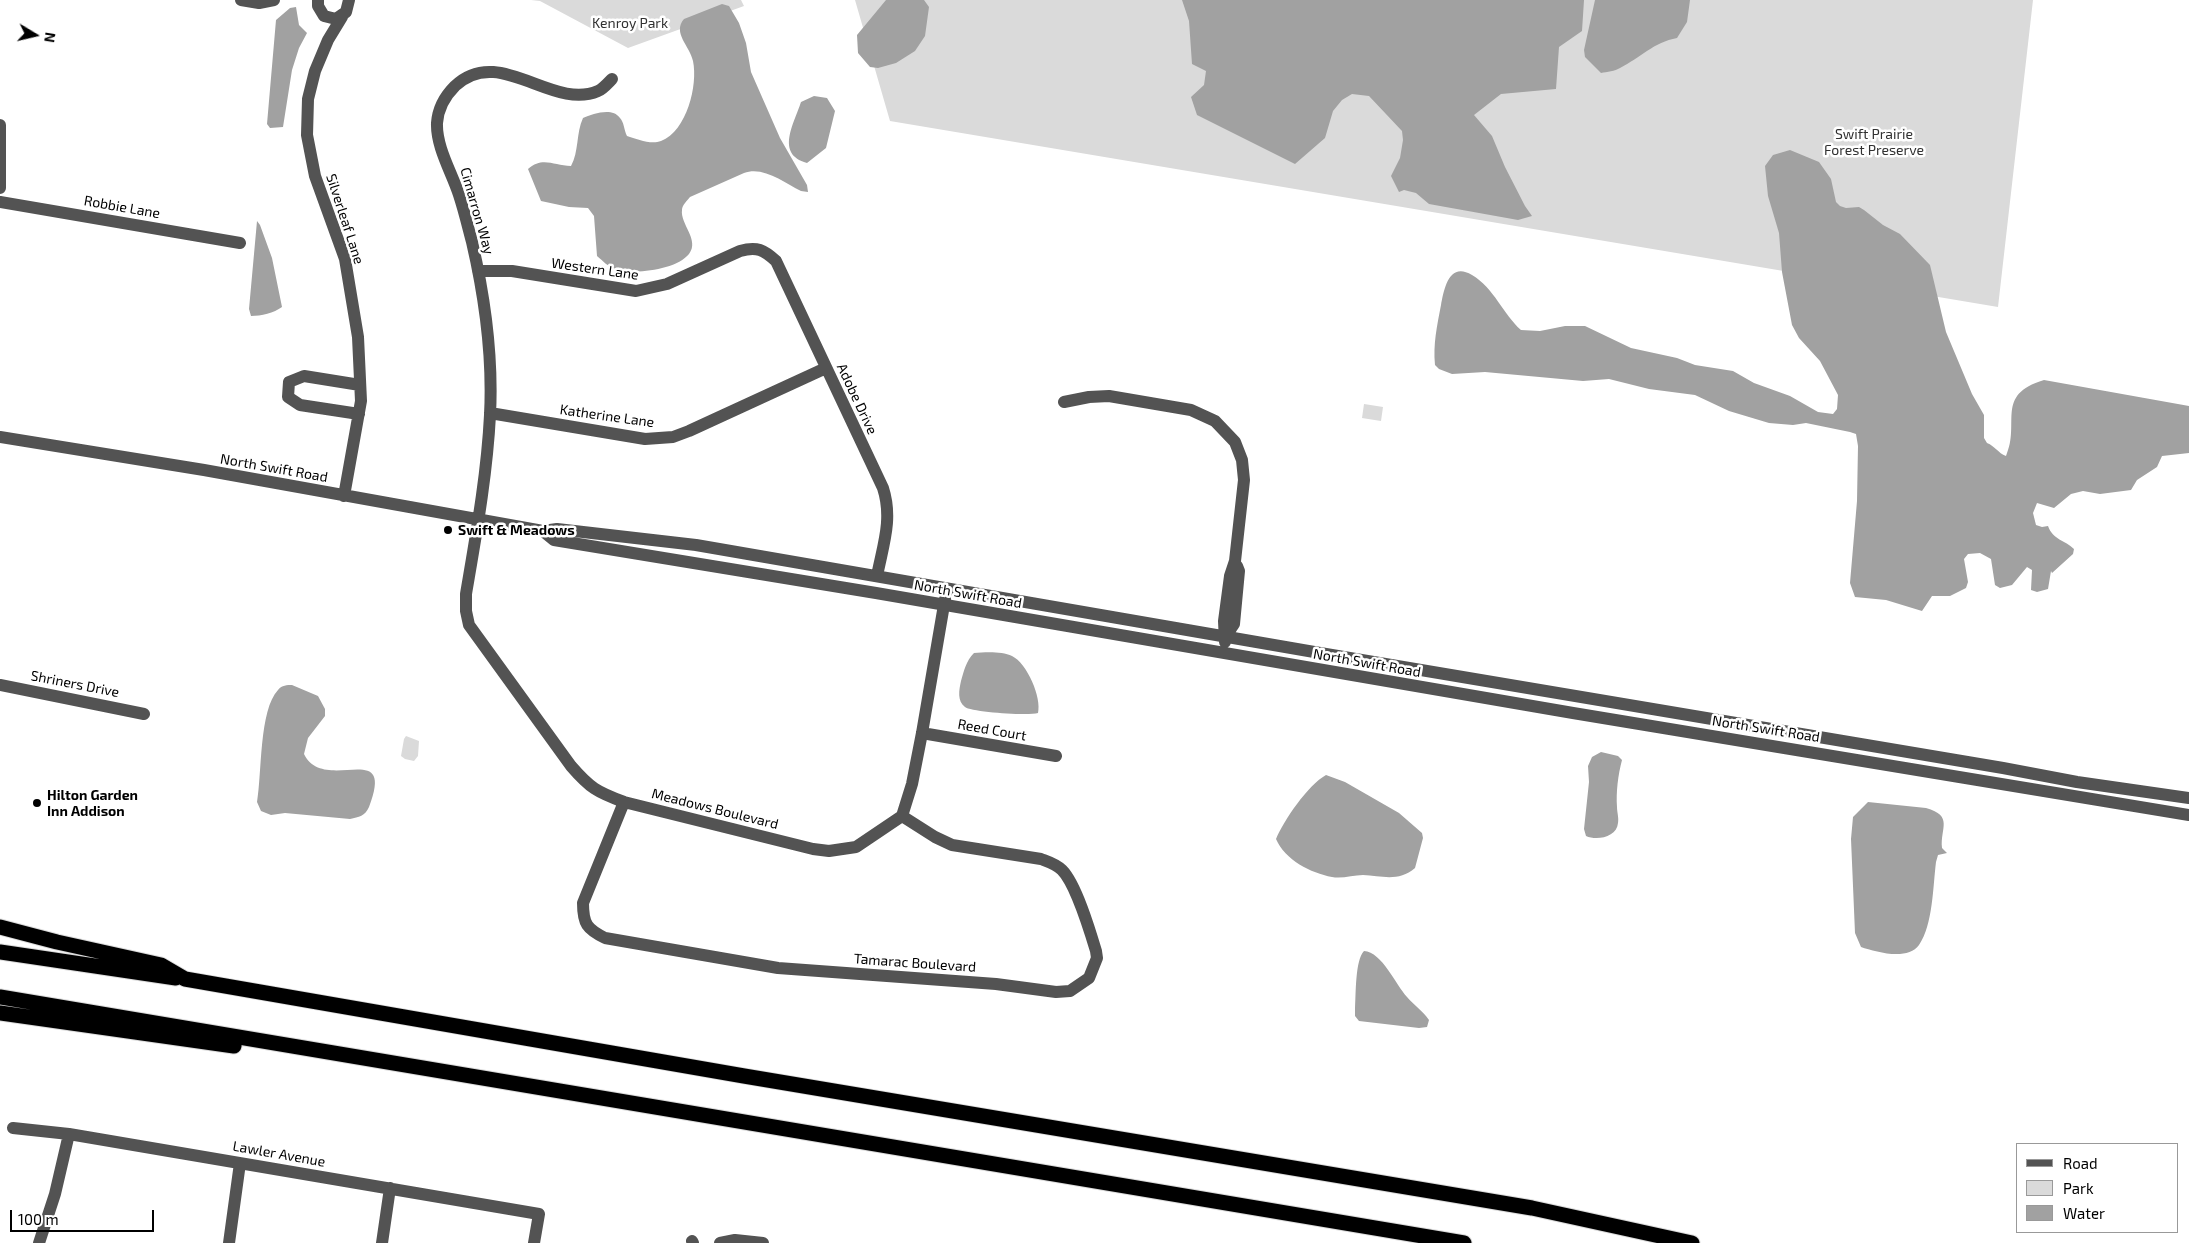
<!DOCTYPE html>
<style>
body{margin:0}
#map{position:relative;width:2189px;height:1243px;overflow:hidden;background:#fff;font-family:"Exo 2",sans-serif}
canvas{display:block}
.legend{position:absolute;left:2016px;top:1143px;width:162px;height:90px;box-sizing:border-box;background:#fff;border:1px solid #999;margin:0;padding:6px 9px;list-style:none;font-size:15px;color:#000}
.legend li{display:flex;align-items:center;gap:10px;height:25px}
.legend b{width:25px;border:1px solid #999}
.north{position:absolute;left:10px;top:10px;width:50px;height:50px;-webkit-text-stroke:4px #fff;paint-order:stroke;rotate:99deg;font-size:14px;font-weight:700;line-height:20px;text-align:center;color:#000}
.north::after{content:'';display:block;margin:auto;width:18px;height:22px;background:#000;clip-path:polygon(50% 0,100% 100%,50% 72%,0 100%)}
.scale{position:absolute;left:10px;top:1210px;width:144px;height:22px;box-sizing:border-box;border:2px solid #000;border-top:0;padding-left:6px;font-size:15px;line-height:18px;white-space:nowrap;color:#000;-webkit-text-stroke:4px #fff;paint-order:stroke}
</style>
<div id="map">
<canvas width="2189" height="1243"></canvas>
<ul class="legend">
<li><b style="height:6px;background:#535353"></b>Road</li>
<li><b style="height:14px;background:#dadada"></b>Park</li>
<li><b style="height:14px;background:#a1a1a1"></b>Water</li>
</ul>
<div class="north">N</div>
<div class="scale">100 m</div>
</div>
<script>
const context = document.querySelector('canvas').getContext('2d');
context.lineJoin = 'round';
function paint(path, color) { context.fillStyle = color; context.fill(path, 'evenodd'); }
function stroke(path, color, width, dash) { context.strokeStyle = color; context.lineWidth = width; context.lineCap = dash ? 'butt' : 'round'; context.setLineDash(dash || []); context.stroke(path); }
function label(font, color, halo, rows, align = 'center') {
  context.font = font + ' "Exo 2",sans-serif'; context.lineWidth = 5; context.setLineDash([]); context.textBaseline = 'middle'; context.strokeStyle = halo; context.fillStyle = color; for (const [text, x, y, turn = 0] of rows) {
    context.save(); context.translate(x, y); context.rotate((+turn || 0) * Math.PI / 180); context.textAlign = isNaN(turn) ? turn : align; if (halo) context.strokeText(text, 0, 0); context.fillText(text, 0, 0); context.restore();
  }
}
paint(new Path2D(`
 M531 0H741L744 6 628 48 540 1Z
 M855 0H2033L1998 307 890 121Z
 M1364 404 1383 407 1381 421 1362 418Z
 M406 736 419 741 418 756 414 761 405 759 401 756 404 739Z`), '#dadada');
paint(new Path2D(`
 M886 0H924L929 7 925 36 915 51 896 63 878 68 870 67 858 53 857 35Z
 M1182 0H1584L1582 31 1559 47 1556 89 1501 94 1474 115 1492 136 1505 167 1525 206 1532 216 1518 220 1429 204 1416 193 1404 190 1399 192 1391 176 1400 158 1403 140 1402 131 1369 96 1352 94 1342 100 1333 111 1325 138 1295 164 1197 115 1191 97 1204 85 1206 71 1192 64 1189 21Z
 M1595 0H1690L1687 22 1677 38C1654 42 1640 58 1620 68 1615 71 1607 72 1601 73L1585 57 1584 50Z
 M722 4 729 6 739 23 746 43 751 72 780 138 807 185 808 192 801 191C784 183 764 166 744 173L690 197C687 201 682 205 682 210 680 224 700 240 689 254 676 270 634 275 616 269 608 267 603 261 597 256L594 216 588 208 569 207 541 201 528 169C543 156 554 166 571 166 579 152 576 133 583 118 593 114 612 107 620 118 624 122 624 130 627 136 637 139 651 145 661 141 687 131 698 85 693 61 690 46 672 33 684 19Z
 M296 7 299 25 307 33 299 48 292 70 283 127 270 128 267 124 276 20 290 8Z
 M814 96 827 98 835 111 826 148 807 163C775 154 794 124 801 102Z
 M1790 150 1819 162 1831 179 1836 202 1840 206 1846 208 1859 207 1864 210 1883 225 1900 234 1930 265 1946 332 1972 394 1984 415V438L1987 443C1995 446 1998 453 2006 456 2021 423 1994 395 2044 380L2189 406V453L2162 456 2157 467 2137 480 2131 490 2100 494 2083 491 2071 494 2054 508 2037 503 2033 513 2036 525 2042 527 2048 526C2053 540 2065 540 2074 549L2073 554 2052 573 2051 571 2048 589 2037 592 2031 590 2032 570 2027 567 2012 585 2000 588 1995 585 1991 559 1980 553 1968 554 1964 559 1968 582 1966 588 1950 596H1932L1922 611 1886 600 1855 597 1850 583 1857 501 1858 446 1856 434 1850 432 1806 423 1793 425 1769 423 1729 411 1695 395 1649 389 1609 379 1583 381 1485 372 1452 374 1439 369 1435 365C1433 344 1437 326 1441 305 1444 289 1449 261 1472 275 1494 288 1503 314 1521 330L1540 331 1565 326H1585L1631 348 1677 358 1695 365 1733 371 1754 383 1790 396 1818 412 1833 414 1837 409 1838 395 1820 361 1799 338 1792 325 1782 272 1779 233 1768 196 1765 166 1773 155Z
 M257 221 260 225 272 258 282 307C274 313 261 316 251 316L249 309Z
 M974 653C985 652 1002 651 1012 656 1027 663 1042 698 1038 713 1028 716 971 712 965 707 957 701 959 690 961 681 964 671 966 661 974 653Z
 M292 685 318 696 325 709V716L308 738 304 754C324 795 396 737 369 807 365 816 359 817 350 819L285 813 271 815 261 811 257 802C262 774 259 710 278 690 282 685 287 685 292 685Z
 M1601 752 1618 756 1622 760C1618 775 1616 792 1617 807 1617 812 1619 818 1618 823 1617 837 1597 841 1586 836L1584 829 1589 782 1588 766 1592 757Z
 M1326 775 1345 782 1399 813 1422 833 1423 838 1415 868C1399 882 1382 876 1363 875 1353 875 1342 879 1332 877 1311 873 1285 860 1276 839 1284 820 1308 785 1326 775Z
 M1868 802 1926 808C1954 816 1940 828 1942 848L1947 853 1938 855 1936 862C1933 886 1933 925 1919 945 1908 961 1876 952 1861 947L1855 933 1851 839 1853 817Z
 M1364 951C1382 952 1396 985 1407 997 1414 1005 1423 1011 1429 1020L1427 1027 1419 1028 1359 1021 1355 1016V1009C1356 995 1355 960 1364 951Z`), '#a1a1a1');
const highway = new Path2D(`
 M0 927 57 942 161 965 185 979 744 1076 1532 1208 1692 1243
 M0 952 176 978
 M0 997 1464 1243
 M0 1013 234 1046`);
stroke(highway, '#dbdbdb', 17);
stroke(new Path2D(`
 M241 0 259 3 274 0
 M318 0V6L324 16 336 19 346 12 349 0
 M342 17 328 40 315 71 308 99 307 135 315 176 345 259 358 337 361 401 344 496
 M612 79C608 83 603 89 598 91 552 111 499 44 455 86 445 96 438 109 437 123 436 147 452 173 459 195 464 210 468 227 472 242 485 298 493 357 490 415 487 475 476 535 466 594V611L469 625 571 766C590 788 597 792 624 802L813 849 829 851 856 847 902 816 912 784 922 733 945 599
 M0 125V188
 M0 202 240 243
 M478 271H512L636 291 667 284 740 251C757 246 764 250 776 261L883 488C893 519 883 545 877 576
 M1064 402 1089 397 1109 396 1191 410 1215 421 1235 442 1242 460 1244 480 1235 561 1230 576 1224 621 1225 642
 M490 413 645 439 673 437 689 431 826 368
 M359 414 300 405 288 397 289 382 304 376 360 385
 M0 437 204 470 543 531 557 529 696 545 1320 653 2003 768 2077 782 2189 798
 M543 531 554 540 876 593 1573 713 2189 815
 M1226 636 1234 624 1239 571 1237 566
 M0 685 144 714
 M922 733 1056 756
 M624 802 583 903C583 924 587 929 605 938L778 968 996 984 1056 992 1070 991 1089 978 1097 958 1096 951C1090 931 1076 884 1062 870 1056 864 1049 862 1041 859L952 845 935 837 902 816
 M13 1128 69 1134 539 1214 534 1243
 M692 1241 693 1243
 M39 1243 55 1194 69 1134
 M229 1243 240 1163
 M382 1243 390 1188
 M720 1243 735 1240 763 1243`), '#535353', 12);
stroke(highway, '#000', 15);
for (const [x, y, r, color] of [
 [448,530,5,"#000"],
 [37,803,5,"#000"]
]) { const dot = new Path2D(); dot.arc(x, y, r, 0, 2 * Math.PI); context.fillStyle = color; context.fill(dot); stroke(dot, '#fff', 2); }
label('14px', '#313131', '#fff', [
 ["Kenroy Park",630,23],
 ["Swift Prairie",1874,134],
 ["Forest Preserve",1874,150]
]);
label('14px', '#000', '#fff', [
 ["Robbie Lane",122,207,10],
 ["Cimarron Way",477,211,74],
 ["Silverleaf Lane",345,219,72],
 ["Western Lane",595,269,8],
 ["Adobe Drive",857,399,65],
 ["Katherine Lane",607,416,8],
 ["North Swift Road",274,468,10],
 ["North Swift Road",968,594,10],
 ["North Swift Road",1367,663,10],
 ["Shriners Drive",75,684,11],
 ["North Swift Road",1766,729,9],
 ["Reed Court",992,730,10],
 ["Meadows Boulevard",715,809,14],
 ["Tamarac Boulevard",915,963,4],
 ["Lawler Avenue",279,1154,10]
]);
label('bold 14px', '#000', '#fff', [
 ["Swift & Meadows",458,530],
 ["Hilton Garden",47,795],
 ["Inn Addison",47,811]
], 'left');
</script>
